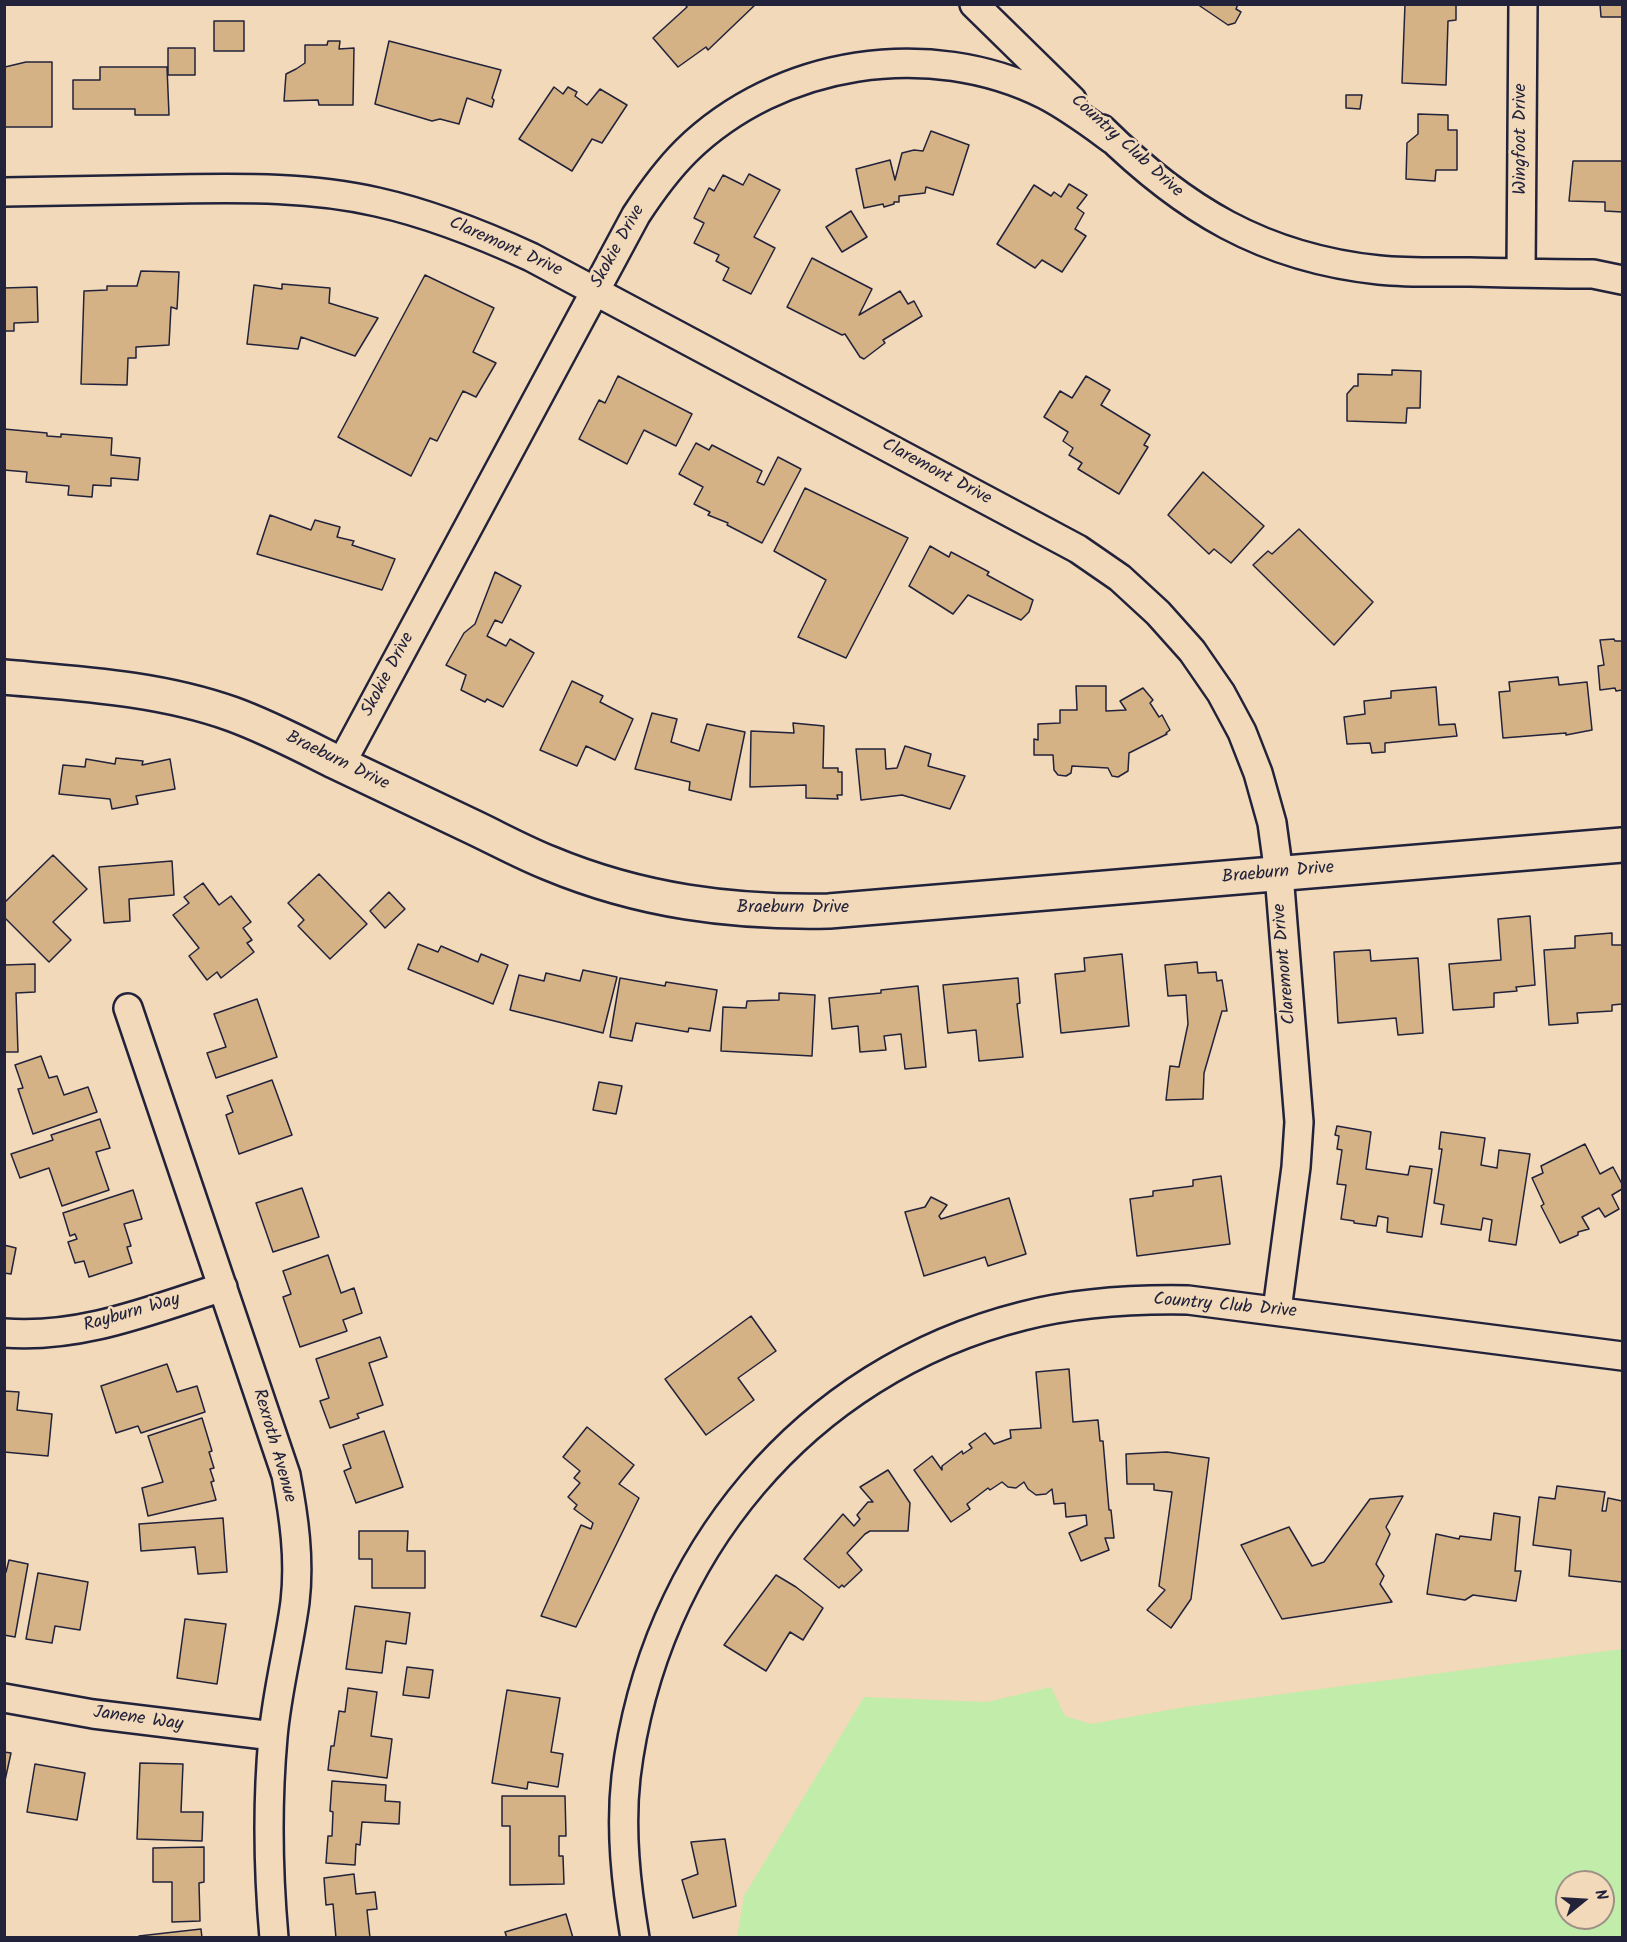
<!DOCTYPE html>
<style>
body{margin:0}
#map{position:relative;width:1627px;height:1942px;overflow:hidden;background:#f1d9b9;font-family:Kalam,sans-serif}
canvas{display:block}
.frame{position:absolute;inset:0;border:6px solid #22223b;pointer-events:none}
.north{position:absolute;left:1555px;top:1870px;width:60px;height:60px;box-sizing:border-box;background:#f1d9b9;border:2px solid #9e9087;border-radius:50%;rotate:72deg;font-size:16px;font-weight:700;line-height:24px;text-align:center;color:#22223b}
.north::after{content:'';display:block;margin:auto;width:21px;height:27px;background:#22223b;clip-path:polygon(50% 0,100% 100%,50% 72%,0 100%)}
</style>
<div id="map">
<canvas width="1627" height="1942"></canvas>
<div class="frame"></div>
<div class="north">N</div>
</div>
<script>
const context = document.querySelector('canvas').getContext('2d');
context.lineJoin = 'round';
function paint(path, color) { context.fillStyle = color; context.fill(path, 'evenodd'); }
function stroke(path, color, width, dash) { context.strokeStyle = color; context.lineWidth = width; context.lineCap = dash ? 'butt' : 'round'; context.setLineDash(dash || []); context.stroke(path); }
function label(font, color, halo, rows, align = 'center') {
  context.font = font + ' Kalam,sans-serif'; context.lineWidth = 5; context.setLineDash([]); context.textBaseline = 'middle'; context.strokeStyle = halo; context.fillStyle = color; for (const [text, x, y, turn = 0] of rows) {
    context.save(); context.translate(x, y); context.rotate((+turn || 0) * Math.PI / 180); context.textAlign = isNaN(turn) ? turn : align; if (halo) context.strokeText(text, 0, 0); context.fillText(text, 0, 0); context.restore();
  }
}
paint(new Path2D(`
 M1622 1649V1937H737L744 1896 864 1697 987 1702 1051 1687 1065 1716 1091 1724 1185 1707ZM1567 1882H1603V1918H1567Z`), '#c2eca9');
const building = new Path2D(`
 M685 4H756L708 50 706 47 678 67 653 38 687 7Z
 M1197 4H1238L1236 9 1241 12 1235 23 1228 25Z
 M1405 4H1456V20L1448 21 1446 85 1402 83Z
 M1600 4H1622V17H1601Z
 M214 21H244V51H214Z
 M328 41H340L339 49 354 48 353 105H319L318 100 284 101 286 74 296 69 305 63V45H327Z
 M389 41 501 70 492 98 494 100 492 107 467 98 459 124 440 119 432 121 375 104Z
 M168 48H195V75H168Z
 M26 62H52V127H4L5 67Z
 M100 67H167L169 115H135V109H73V80H100Z
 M554 87 563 94 568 87 577 92 575 96 587 105 600 89 627 105 602 143 592 139 572 171 519 139Z
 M1346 95H1362L1360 109 1346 108Z
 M1418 114 1448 115V130H1457V170H1436L1435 181 1406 179 1407 143 1418 134Z
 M931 131 969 145 953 195 926 187 925 193 899 196V202H894V204L884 207 883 204 864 208 856 169 890 160 895 180 902 153 914 150 923 151Z
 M1573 161H1622V212L1605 211V202L1569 201Z
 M749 174 780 190 754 237 775 248 751 294 723 280 729 268 716 261 719 255 694 243 704 223 694 218 709 188 714 191 723 175 743 185Z
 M1069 184 1087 195 1077 208 1084 213 1075 229 1086 236 1062 272 1042 260 1035 268 997 244 1034 185 1051 196 1054 192 1061 197Z
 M851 211 867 237 842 252 826 227Z
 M812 258 872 289 859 315 900 291 908 304 914 301 922 316 883 340 885 343 864 359 860 357 845 334 842 335 787 307Z
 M141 271 179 272 177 309 171 307 169 345 136 347V358H128L127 385 81 384 84 291 107 290V286H137Z
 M425 275 494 308 473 352 496 363 476 397 463 391 437 441 430 438 411 476 338 437Z
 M282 284 330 288 329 303 378 318 355 356 301 337 298 349 247 344 254 285 282 289Z
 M37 287 38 322 14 323V331H4V288Z
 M1392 370 1421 371 1420 408H1407L1406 423 1347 421V394L1354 386H1358V374L1392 375Z
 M618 376 692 414 676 446 644 430 627 464 579 439 599 400 605 403Z
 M1086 376 1110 390 1101 405 1150 435 1144 445 1148 447 1119 494 1078 469 1082 463 1069 455 1073 448 1063 441 1068 432 1044 417 1060 391 1072 398Z
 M4 429 47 433V436L61 437V434L112 438 111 455 140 458 138 480 111 478V486L93 485 92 497 68 495 69 486 26 482 27 472 4 470Z
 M696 443 709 450 712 445 762 471 757 482 764 485 778 457 801 469 762 543 727 525 728 523 708 515 710 512 694 504 703 487 679 474Z
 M1203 472 1264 526 1231 563 1214 549 1209 554 1168 515Z
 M805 488 908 538 846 658 798 637 826 580 774 551Z
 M270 515 311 530 315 520 340 527 337 537 354 541 352 545 395 559 382 590 257 554Z
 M1299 529 1373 602 1334 645 1253 565 1268 551 1272 554Z
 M930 546 949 557 951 552 989 572 987 575 1033 600 1029 612 1021 620 968 595 953 614 909 586Z
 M495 572 521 586 502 623 495 620 487 636 506 646 510 639 534 653 503 707 487 699 485 702 461 690 466 675 446 665 464 633 475 624Z
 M1614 639 1615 641H1622V690L1616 691 1615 688 1600 690 1598 666 1604 665 1600 640Z
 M1558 677 1559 685 1587 682 1592 730 1566 735V733L1503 738 1499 692 1510 691 1509 682Z
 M572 681 603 696 600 702 633 719 615 760 586 746 577 766 540 750Z
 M1076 686H1106V711L1126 710 1120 701 1143 688 1153 700 1150 703 1159 717 1162 715 1170 730 1166 733 1167 734 1129 753 1128 771 1118 777 1112 776 1108 768 1072 766 1071 773 1066 776 1058 775 1054 770 1053 755H1034V739L1038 740V724L1060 723V710H1077Z
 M1436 687 1439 725 1455 724 1457 736 1385 743V752L1372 753 1370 743 1347 744 1344 717 1365 714 1364 701 1391 698V691Z
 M652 713 677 719 671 742 699 751 707 724 745 732 731 800 689 790 690 782 635 769Z
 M793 723 824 726 823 768H838V772H842V795H837L838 799 806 798V785L750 787 751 731 794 733Z
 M905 746 931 754 928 766 965 776 950 809 902 795 861 800 856 749H885L886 769 897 768Z
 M116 758 143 761 142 765 170 759 175 789 136 796 138 804 112 809 110 799 59 794 63 765 85 767 86 759 115 764Z
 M53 855 87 889 53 922 71 940 49 962 4 917V903Z
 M172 861 174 895 129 899 130 921 104 923 99 867Z
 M319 874 367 924 330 959 298 926 304 920 288 903Z
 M203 883 219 905 231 896 251 922 243 928 252 940 247 943 254 952 221 978 217 972 207 980 189 956 199 948 173 915 189 903 184 897Z
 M389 892 405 909 385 928 370 911Z
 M1530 916 1535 985 1516 987 1517 991 1494 993V1007L1453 1010 1449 964 1501 960 1498 919Z
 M1612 933V945H1622V1004L1612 1005V1011L1577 1013 1578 1023 1549 1025 1544 950 1575 948V936Z
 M418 944 438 952 441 946 478 962 481 954 508 965 493 1004 408 969Z
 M1370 950 1371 961 1418 958 1423 1033 1398 1035 1396 1018 1338 1023 1334 952Z
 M1122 954 1129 1026 1061 1033 1055 974 1085 971 1084 958Z
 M1197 962 1198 973 1216 972 1217 981 1222 980 1227 1011H1222L1204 1073 1203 1099 1166 1100 1170 1066 1179 1067 1188 1024 1186 995 1168 996 1165 965Z
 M35 964V992L16 993 18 1052H4V965Z
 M583 970 617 977 603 1033 510 1010 519 975 544 981 546 973 580 981Z
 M620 978 665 986 666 982 717 990 710 1031 689 1028 688 1032 636 1023 632 1041 610 1037Z
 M1018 978 1020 1003 1017 1004 1023 1057 979 1061 976 1030 948 1033 943 985Z
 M918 986 926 1067 905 1069 901 1034 884 1036 886 1050 860 1052 858 1026 832 1029 829 998 881 993V990Z
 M779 993 815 995 812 1056 721 1051 723 1007 746 1008 747 1001 779 1000Z
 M257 999 277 1057 216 1078 207 1053 226 1047 214 1014Z
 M41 1056 49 1078 57 1076 64 1095 88 1087 97 1112 33 1134 18 1089 23 1088 15 1065Z
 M272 1080 292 1135 239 1154 226 1115 233 1112 227 1096Z
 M599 1082 622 1086 616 1114 593 1110Z
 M100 1119 110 1148 96 1152 109 1190 62 1206 49 1168 20 1178 11 1154 53 1140 51 1135Z
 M1337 1126 1371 1132 1366 1169 1408 1175 1410 1166 1432 1169 1422 1237 1387 1232 1388 1218 1378 1216 1376 1226 1354 1223V1221L1341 1219 1346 1185 1337 1184 1342 1150 1337 1149 1339 1136 1335 1135Z
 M1441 1132 1485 1138 1481 1165 1497 1168 1499 1150 1530 1154 1516 1245 1489 1241 1492 1220 1483 1218 1481 1230 1441 1224 1444 1205 1434 1203 1442 1149H1439Z
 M1585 1144 1600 1174 1613 1167 1622 1184V1189L1612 1195 1619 1209 1605 1217 1599 1208 1582 1217 1589 1229 1578 1232V1235L1560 1243 1541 1206 1544 1204 1532 1178 1543 1173 1541 1166Z
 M1221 1176 1230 1244 1137 1256 1130 1199 1153 1196V1191L1193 1186V1180Z
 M302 1188 319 1237 273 1252 256 1203Z
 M133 1190 142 1219 124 1224 131 1246 127 1247 132 1263 89 1277 84 1261 75 1263 68 1242 77 1239 75 1234 70 1236 63 1213Z
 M931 1197 947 1205 939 1216 941 1219 1009 1198 1026 1254 988 1266 985 1257 924 1276 905 1212 925 1207Z
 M4 1245 16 1248 11 1274 4 1273Z
 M328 1255 341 1293 354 1288 362 1313 343 1320 347 1331 300 1347 283 1297 291 1294 283 1271Z
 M751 1316 776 1351 738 1378 754 1400 706 1435 665 1379Z
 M380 1337 387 1357 369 1363 383 1405 357 1414 359 1418 330 1428 320 1401 329 1398 316 1359Z
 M167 1364 177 1392 197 1386 205 1412 141 1433 138 1426 116 1433 101 1386Z
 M1069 1369 1073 1422 1098 1420 1100 1441H1103L1109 1510H1111L1114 1538H1105L1109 1550 1081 1561 1069 1533 1087 1525 1086 1515 1066 1517 1065 1503 1054 1504 1052 1489 1046 1494 1036 1495 1028 1489 1024 1482 1016 1488 1008 1487 1002 1482 990 1490 988 1488 967 1504 970 1509 951 1522 914 1470 932 1456 942 1470V1466L962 1451 963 1454 972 1448 969 1444 985 1433 994 1444 1011 1438 1010 1430 1041 1428 1036 1372Z
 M4 1391 19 1392 17 1410 52 1414 48 1456 4 1452Z
 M202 1418 212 1451 209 1452 214 1468 210 1469 214 1481 211 1482 216 1500 148 1516 142 1488 163 1482 148 1436Z
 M587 1427 634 1465 619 1484 639 1498 576 1627 541 1616 581 1525 591 1529 593 1523 574 1509 577 1505 568 1497 580 1483 574 1478 580 1471 563 1457Z
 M384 1431 403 1487 356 1503 344 1471 351 1468 343 1445Z
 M1167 1452 1209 1458 1191 1599 1171 1628 1147 1610 1165 1590 1159 1586 1172 1492 1154 1490V1484H1127L1126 1454Z
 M888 1470 910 1503 908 1531H870L865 1534 847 1553 862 1570 844 1587 842 1585 839 1588 804 1559 843 1514 854 1526 860 1519 857 1515 868 1502H873L860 1487Z
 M1557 1486 1605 1492 1602 1511H1606L1608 1498 1622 1501V1582L1569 1576 1571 1550 1533 1545 1539 1497 1555 1499Z
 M1403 1496 1386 1527 1390 1534 1376 1564 1384 1576 1380 1584 1392 1602 1282 1619 1241 1545 1289 1527 1312 1566 1324 1562 1370 1499Z
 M1494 1513 1520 1517 1515 1571H1521L1516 1601 1473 1595 1465 1600 1427 1594 1436 1534 1459 1539 1460 1536 1491 1540Z
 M223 1518 227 1572 198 1574 195 1547 141 1551 139 1524Z
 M359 1531H408L407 1551H425V1588H372V1559H359Z
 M9 1560 28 1564 15 1637 4 1635V1572H6Z
 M38 1573 88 1582 80 1630 55 1626 52 1643 26 1639Z
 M776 1575 796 1587 823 1608 803 1640 790 1632 766 1671 724 1645Z
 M355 1606 410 1613 406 1644 386 1641 382 1673 346 1669Z
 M185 1619 226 1624 217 1684 177 1678Z
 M407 1667 433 1670 429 1698 403 1695Z
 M348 1688 377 1692 371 1736 392 1739 387 1778 328 1770 331 1746H334L339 1711 345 1712Z
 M507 1690 560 1698 551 1752 563 1754 558 1787 528 1782 527 1789 492 1783Z
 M4 1752 11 1753 4 1785Z
 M140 1763 183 1764 181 1812H203L202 1841 137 1839Z
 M35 1764 85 1773 77 1820 27 1812Z
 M332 1781 386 1785 385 1801 400 1802 399 1824 362 1822 360 1845 356 1844 355 1865 326 1863 328 1836H332L333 1812 330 1811Z
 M502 1796H565L566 1836H559V1856H563L564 1884 510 1885V1826H502Z
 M725 1839 736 1906 693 1918 682 1880 698 1874 691 1842Z
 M204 1847V1882L199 1883 200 1921 172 1922V1882H153V1848Z
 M354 1874 356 1894 375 1892 377 1909 367 1910 370 1938H336L333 1904 326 1905 324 1878Z
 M566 1914 573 1938H507L505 1932Z
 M201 1929 202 1938H140L139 1936Z`);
paint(building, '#d4b286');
stroke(building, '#22223b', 1.5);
const minor = new Path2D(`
 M974 4 1072 100
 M1102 129C1183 209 1263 258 1379 270 1409 273 1440 272 1470 272 1511 273 1552 274 1593 274L1622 280
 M4 192C62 191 120 190 178 189 245 188 312 187 377 202 431 214 481 234 531 257L1078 549 1120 578 1158 613 1192 651 1221 693 1242 732 1258 773 1272 823 1279 874 1299 1122 1296 1167 1277 1310
 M1521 273 1523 4
 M341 764 636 215C651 192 667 170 686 151 779 60 929 37 1045 95 1070 108 1091 124 1113 140
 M128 1008 286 1475C294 1517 300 1559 295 1602 289 1647 277 1691 273 1737 267 1804 268 1870 274 1938
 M4 1333C81 1339 151 1310 223 1287
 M4 1698 93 1714 273 1736
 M635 1938C626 1884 620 1830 626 1777 653 1556 804 1371 1023 1316 1078 1302 1132 1299 1188 1300L1622 1356`);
const tertiary = new Path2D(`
 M4 677C82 684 159 688 232 714 268 727 302 745 336 762 382 784 429 806 475 828 500 840 524 853 549 863 640 901 732 913 829 911L1622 845`);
stroke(minor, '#22223b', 32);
stroke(tertiary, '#22223b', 38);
stroke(minor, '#f1d9b9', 27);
stroke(tertiary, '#f1d9b9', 33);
label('18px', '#22223b', '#f1d9b9', [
 ["Wingfoot Drive",1522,139,-90],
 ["Country Club Drive",1126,147,42],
 ["Skokie Drive",619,247,-61],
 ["Claremont Drive",505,248,24],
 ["Claremont Drive",936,473,28],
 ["Skokie Drive",389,675,-62],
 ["Braeburn Drive",337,762,26],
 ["Braeburn Drive",1278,874,-5],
 ["Braeburn Drive",793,909],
 ["Claremont Drive",1286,964,-95],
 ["Country Club Drive",1225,1307,5],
 ["Rayburn Way",132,1314,-16],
 ["Rexroth Avenue",273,1446,74],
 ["Janene Way",138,1720,8]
]);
</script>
